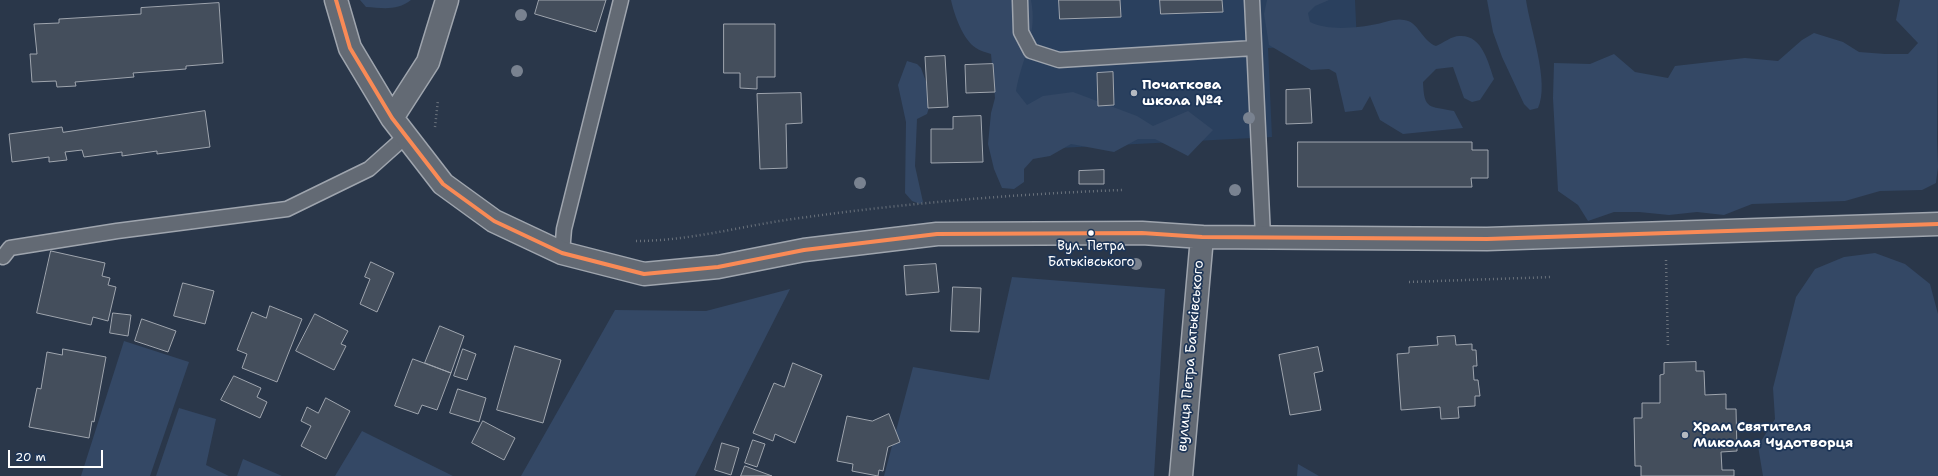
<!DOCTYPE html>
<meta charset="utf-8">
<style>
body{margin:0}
#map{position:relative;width:1938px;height:476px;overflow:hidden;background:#2a374a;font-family:"Shantell Sans",sans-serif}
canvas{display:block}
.scale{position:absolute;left:8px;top:450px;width:95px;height:18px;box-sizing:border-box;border:2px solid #fff;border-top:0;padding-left:5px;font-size:12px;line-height:14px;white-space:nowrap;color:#fff;-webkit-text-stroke:3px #1d3557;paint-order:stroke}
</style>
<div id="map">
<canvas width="1938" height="476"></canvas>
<div class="scale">20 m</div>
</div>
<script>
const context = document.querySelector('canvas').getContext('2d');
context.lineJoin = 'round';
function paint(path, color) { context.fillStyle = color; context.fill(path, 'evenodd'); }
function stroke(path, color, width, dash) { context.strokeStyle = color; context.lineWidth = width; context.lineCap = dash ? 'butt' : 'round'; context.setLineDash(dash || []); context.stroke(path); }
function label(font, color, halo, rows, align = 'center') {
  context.font = font + ' "Shantell Sans",sans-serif'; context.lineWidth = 3.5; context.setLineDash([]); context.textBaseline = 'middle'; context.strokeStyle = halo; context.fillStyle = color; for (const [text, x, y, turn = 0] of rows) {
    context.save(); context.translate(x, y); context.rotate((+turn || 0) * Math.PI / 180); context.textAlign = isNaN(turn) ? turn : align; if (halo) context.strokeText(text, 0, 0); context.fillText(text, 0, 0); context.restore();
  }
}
paint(new Path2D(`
 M994 0H1355L1357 44 1268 48 1272 137 1001 151Z`), '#2a405e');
paint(new Path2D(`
 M411 0C397 11 383 8 366 7L360 0Z
 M951 0H1031C1038 35 1022 57 1016 91L1027 105 1043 96 1073 92 1137 116 1153 126 1188 111 1213 130 1188 156 1155 139H1138L1114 152 1071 144 1050 156 1033 159 1024 169V182L1014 189 1002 188 994 169 988 144 991 113 995 98 991 54C986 52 980 51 976 48 963 40 954 14 951 0Z
 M1267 0H1329L1315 6 1308 13 1310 22C1328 31 1357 28 1377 24 1385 22 1396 18 1404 20 1418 21 1422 41 1436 46 1443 43 1452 36 1459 36 1482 34 1488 62 1494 79L1480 100 1472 102 1464 98 1453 67 1436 69 1423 82C1424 110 1429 106 1454 111L1463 128 1403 134 1380 120 1370 96 1362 110 1345 112 1336 73 1329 69 1311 70 1269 45 1264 14Z
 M1487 0H1526C1530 28 1550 83 1538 108L1530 110 1524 104 1502 57 1493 32Z
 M1900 0H1938L1937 140 1938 167 1936 183 1922 190 1880 191 1845 201 1752 204 1724 215 1697 212 1669 215 1639 212H1614L1588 221 1578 205 1558 191 1553 98 1554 63 1590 64 1614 54 1635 72 1668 78 1675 66 1745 58 1778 61 1802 40 1814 33 1843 42 1859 52 1885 54H1908L1918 43 1896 20Z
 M907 61 917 64 921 68 932 98 927 114 917 119 915 166 923 202 920 204 912 201 905 193 906 122 898 85Z
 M1875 253 1905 264 1930 284 1938 314V476H1763L1758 446 1775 419 1773 388 1796 297 1815 269 1844 257Z
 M1012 277 1165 289 1154 476H884L913 367 989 380Z
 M790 289 695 476H521L615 310 706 311Z
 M124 341 189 362 150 476H81Z
 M179 408 216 419 206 465 229 476H156Z
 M362 431 453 476H335Z
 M243 459 282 476H237Z
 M1298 464 1319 476H1297Z`), '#344865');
const building = new Path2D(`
 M539 0H606L596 32 535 14Z
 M1059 0H1120L1121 17 1060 19Z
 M1160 0H1222L1223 12 1161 14Z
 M219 3 223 63 186 66V69L133 73 134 77 75 82 76 86 57 87 56 81 32 82 30 54H37L34 24 59 23V19L141 14V8Z
 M724 24H775V77H757V89L740 88V73H724Z
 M945 56 948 107 928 108 925 57Z
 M993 64 995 92 966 93 965 65Z
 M1113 72 1114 105 1098 106 1097 73Z
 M1310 89 1312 123 1286 124V90Z
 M801 93 802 123 786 124 787 168 760 169 757 94Z
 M205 111 210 147 157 154V151L122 156V152L84 157 82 150 65 152 67 160 49 162V157L12 162 9 134 62 127 63 132Z
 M981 116 983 162 931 163V129H953V117Z
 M1298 142H1472V150H1488V178H1471L1472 187H1298Z
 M1104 170V184H1079V171Z
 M51 251 105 263 102 276 110 278 108 285 116 287 108 321 93 317 91 325 37 313Z
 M371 262 394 273 377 312 360 304 370 279 365 277Z
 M936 264 939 292 906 295 904 266Z
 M183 283 214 291 205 324 174 316Z
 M953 287 981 288 979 332 951 331Z
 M270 306 302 319 277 382 242 368 247 354 237 350 252 312 266 318Z
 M113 313 131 315 128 336 110 333Z
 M315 314 348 331 341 344 346 346 334 370 296 351Z
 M142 319 176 331 168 352 135 341Z
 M440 326 464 336 451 373 425 363Z
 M1455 336 1456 345 1472 344V350H1476L1477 366H1473L1474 380H1478L1480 396H1475V406L1458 407 1459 418 1441 419 1440 407 1401 410 1397 354 1409 353V347L1438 345 1437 337Z
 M515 346 561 360 543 423 497 410Z
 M1318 347 1323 371 1314 373 1321 410 1290 415 1279 355Z
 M63 349 106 357 94 422 92 421 89 438 29 427 37 388 41 389 47 352 62 355Z
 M463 349 476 354 467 380 454 376Z
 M413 359 451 373 437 410 422 405 418 414 395 406Z
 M1696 362V371H1704L1705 395 1726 394V409H1736L1737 451 1721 452 1722 470H1734V476H1641V466H1635L1634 418H1642V403H1660V375L1664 374V363Z
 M793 363 822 375 795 443 775 434 773 441 753 433 774 383 784 387Z
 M234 376 261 388 257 397 267 402 260 418 221 400Z
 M458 389 486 398 479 422 450 413Z
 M326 398 350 411 326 459 301 446 311 426 301 421 307 407 318 413Z
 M889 414 900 442 888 447 883 471 879 470 878 476 852 471 853 464 837 461 847 416 872 421Z
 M483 421 515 438 504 460 472 443Z
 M753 440 765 444 757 467 745 463Z
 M722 443 739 448 731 475 715 470Z
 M745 466 772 476H741Z`);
paint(building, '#444e5c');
stroke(building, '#9fa5ae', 1);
const service = new Path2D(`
 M1020 0 1021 32 1031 51 1059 60 1254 48
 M1252 0 1263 237
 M562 253 564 229 621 0
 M3 257 10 248 117 231 287 209 369 169 406 136`);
const minor = new Path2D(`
 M336 0 350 48 392 118 443 184 494 221 562 253 644 274 718 267 804 250 937 234 1142 233 1202 237 1487 239 1938 224
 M392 118 428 62 447 0
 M1181 476 1202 237`);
stroke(service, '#9fa5ae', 17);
stroke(minor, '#9fa5ae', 25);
stroke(new Path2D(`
 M435 127 438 100
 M636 241C691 241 745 225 800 218 907 203 1015 194 1122 190
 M1666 260 1668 348
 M1409 282 1552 277`), '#6a727c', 2.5, [1, 3]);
stroke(service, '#636a74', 14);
stroke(minor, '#636a74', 22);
stroke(new Path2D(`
 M336 0 350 48 392 118 443 184 494 221 562 253 644 274 718 267 804 250 937 234 1142 233 1202 237 1487 239 1938 224`), '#f98a56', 4);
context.fillStyle = '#798290';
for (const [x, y] of [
 [521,15],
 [517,71],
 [1249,118],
 [860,183],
 [1235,190],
 [1136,264]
]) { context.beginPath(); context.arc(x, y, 6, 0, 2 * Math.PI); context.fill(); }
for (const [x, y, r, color] of [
 [1134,93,4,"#b4b9c0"],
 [1091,233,3.5,"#fff"],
 [1685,435,4,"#b4b9c0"]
]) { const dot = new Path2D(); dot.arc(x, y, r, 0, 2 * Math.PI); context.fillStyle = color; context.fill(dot); stroke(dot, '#1d3557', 1.5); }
label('13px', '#fff', '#1d3557', [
 ["Вул. Петра",1091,247],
 ["Батьківського",1091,263]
]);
label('bold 14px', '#fff', '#1d3557', [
 ["Початкова",1142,85],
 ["школа №4",1142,101],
 ["Храм Святителя",1693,427],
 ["Миколая Чудотворця",1693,443]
], 'left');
label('14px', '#fff', '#1d3557', [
 ["вулиця Петра Батьківського",1191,356,-85]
]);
</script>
